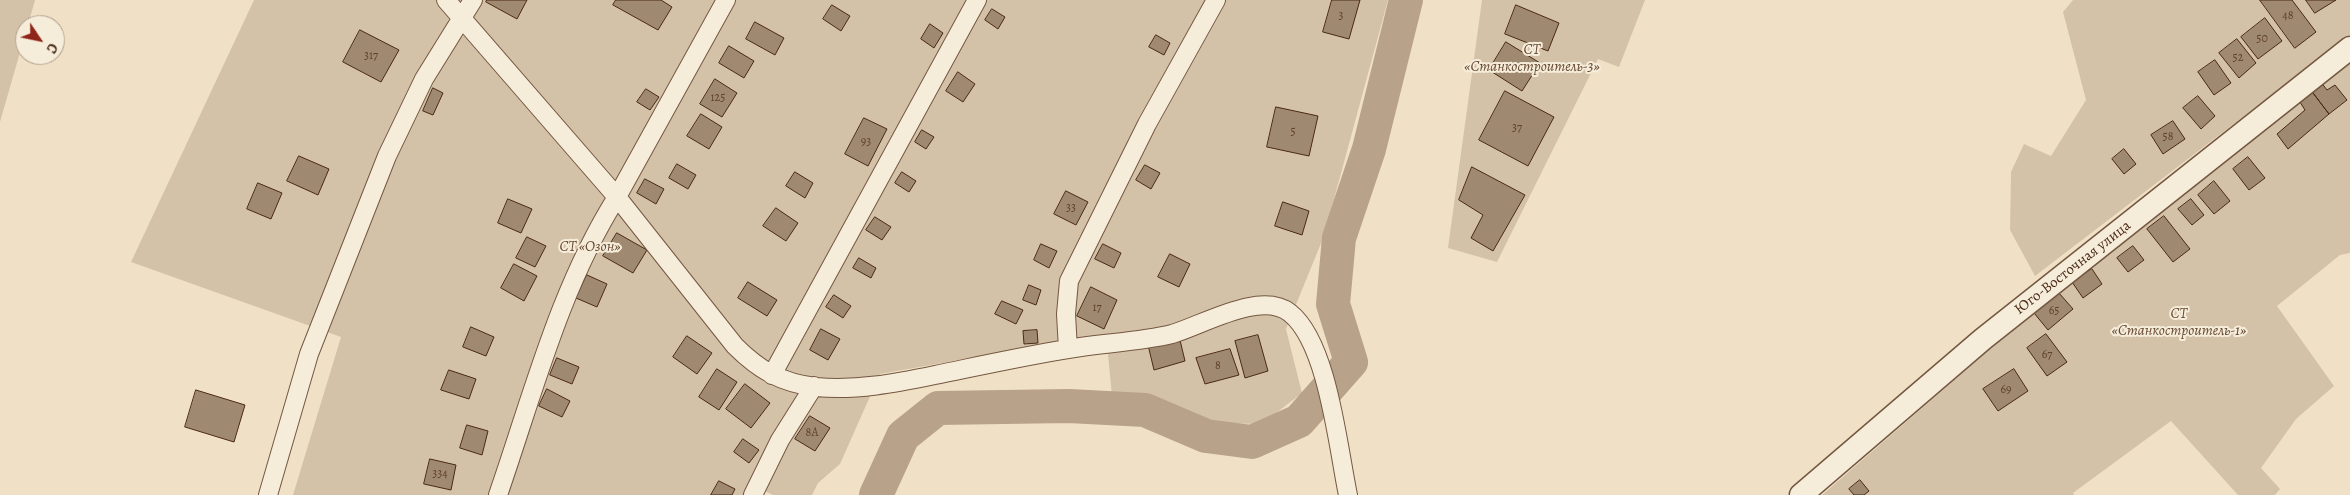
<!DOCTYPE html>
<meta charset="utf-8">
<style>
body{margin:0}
#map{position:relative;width:2350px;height:495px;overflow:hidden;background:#f0e1c6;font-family:Alegreya,serif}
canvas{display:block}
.north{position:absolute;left:15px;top:15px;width:50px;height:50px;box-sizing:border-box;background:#f5ecda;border:1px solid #b19e8b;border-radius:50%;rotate:124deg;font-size:14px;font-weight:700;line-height:20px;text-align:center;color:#4a2915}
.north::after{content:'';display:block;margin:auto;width:18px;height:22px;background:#8f2418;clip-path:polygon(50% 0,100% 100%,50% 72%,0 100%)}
</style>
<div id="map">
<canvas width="2350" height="495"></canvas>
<div class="north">С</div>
</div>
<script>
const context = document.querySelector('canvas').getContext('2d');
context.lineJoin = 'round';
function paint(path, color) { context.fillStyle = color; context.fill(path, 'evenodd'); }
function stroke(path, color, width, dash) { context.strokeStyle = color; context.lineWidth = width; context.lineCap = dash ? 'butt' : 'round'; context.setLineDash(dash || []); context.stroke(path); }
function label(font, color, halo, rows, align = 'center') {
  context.font = font + ' Alegreya,serif'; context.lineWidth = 4; context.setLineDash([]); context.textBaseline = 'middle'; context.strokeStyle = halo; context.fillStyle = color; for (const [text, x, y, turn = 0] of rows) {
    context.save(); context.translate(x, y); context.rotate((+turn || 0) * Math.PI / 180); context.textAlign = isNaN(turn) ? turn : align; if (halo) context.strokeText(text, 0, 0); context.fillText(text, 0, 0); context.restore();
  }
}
paint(new Path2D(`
 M0 0H35L28 25H25V35L0 122Z
 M254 0H1388L1324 236 1286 329 1302 393 1262 424 1211 423 1112 396 1106 334 880 374 840 464 818 483 812 495H773L749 484 744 495H293L341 337 131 262Z
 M1482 0H1645L1619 67 1598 59 1497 262 1448 248Z
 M2073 0H2350V35L2035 276 2010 230 2011 172 2024 144 2051 156 2086 100 2063 12Z
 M2350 62V253L2340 255 2277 306 2334 386 2296 419 2261 468 2280 489 2275 495H2238L2171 421 2073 493 2074 495H1822L1996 344Z`), '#d4c2a8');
stroke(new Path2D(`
 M876 495 903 436 938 408 1069 406 1145 410 1206 436 1252 442 1299 421 1351 362 1333 304 1339 238 1369 149 1406 0`), '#b8a28a', 34);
const building = new Path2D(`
 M487 0H527L517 19 486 2Z
 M616 0H661L672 7 658 30 613 5Z
 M1332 0H1360L1349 39 1323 32Z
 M2260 0H2292L2316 32 2295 48Z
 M2306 0H2336L2315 13Z
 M832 5 850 16 841 31 823 19Z
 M1516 5 1559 23 1548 51 1505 34Z
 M992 9 1005 17 998 29 985 20Z
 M2265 18 2282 41 2258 59 2241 37Z
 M755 22 784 38 775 55 746 39Z
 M930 24 943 33 934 48 921 39Z
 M360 30 399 50 381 82 343 62Z
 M1156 35 1170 43 1164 55 1149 47Z
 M2237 39 2256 63 2239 78 2219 53Z
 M1506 42 1540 63 1522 91 1489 70Z
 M729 46 754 61 744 78 719 63Z
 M2215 60 2231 83 2214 95 2198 72Z
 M958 72 975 84 963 102 946 91Z
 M715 79 737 93 722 117 700 104Z
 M2320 81 2327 90 2335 85 2347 100 2329 114 2310 89Z
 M433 88 443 93 433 115 423 111Z
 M646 89 659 97 650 110 637 102Z
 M2310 89 2329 114 2288 149 2277 134 2305 110 2298 99Z
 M1505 91 1554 117 1528 166 1479 140Z
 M2198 96 2215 116 2201 129 2183 108Z
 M1276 107 1318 116 1309 156 1267 147Z
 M701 114 722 127 709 149 687 136Z
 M864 118 887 129 868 166 845 154Z
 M2173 121 2185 139 2163 154 2151 135Z
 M922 130 934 137 926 149 915 142Z
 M2124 149 2136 164 2124 174 2112 159Z
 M299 156 329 169 318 195 287 181Z
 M2248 157 2265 178 2249 190 2233 169Z
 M677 164 696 175 688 189 669 178Z
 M1145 165 1160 173 1151 189 1136 180Z
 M1472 167 1525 195 1493 251 1471 238 1483 215 1459 200Z
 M795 172 813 183 805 198 786 186Z
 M902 172 916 181 909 192 895 183Z
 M645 179 664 189 656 204 637 193Z
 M2214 181 2230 201 2214 214 2198 195Z
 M258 183 282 193 271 219 247 209Z
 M1066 191 1088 202 1076 225 1054 214Z
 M508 199 532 209 521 233 498 223Z
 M2191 199 2204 215 2192 225 2178 209Z
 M1283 202 1309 211 1302 235 1275 226Z
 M776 208 798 223 786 241 763 226Z
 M2164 216 2190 249 2173 262 2147 229Z
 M875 217 891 227 882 240 866 230Z
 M617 233 647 250 633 273 603 256Z
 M527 237 546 246 535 267 516 258Z
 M1041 244 1057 251 1049 268 1034 260Z
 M1103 244 1121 253 1114 268 1095 259Z
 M2133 246 2144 260 2128 272 2117 258Z
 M1170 254 1190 264 1179 287 1158 277Z
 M859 258 876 268 871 278 853 268Z
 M514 264 537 276 524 301 501 288Z
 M2092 269 2102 284 2083 298 2072 282Z
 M587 275 607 284 597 307 576 298Z
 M748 282 777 300 767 316 738 298Z
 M1029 285 1041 290 1036 305 1023 300Z
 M1091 287 1117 300 1104 329 1077 316Z
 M2059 293 2073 309 2048 330 2034 313Z
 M834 295 851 306 843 318 826 307Z
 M1002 301 1023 310 1016 324 995 314Z
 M471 327 494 337 486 356 463 347Z
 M821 329 840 339 828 360 810 350Z
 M1037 330 1038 343 1024 344 1023 331Z
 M2046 334 2067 362 2047 376 2027 348Z
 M1258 335 1268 371 1245 378 1235 341Z
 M687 336 712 353 697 374 673 357Z
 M1179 336 1185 361 1154 370 1148 345Z
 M1230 349 1239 375 1205 384 1196 358Z
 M557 358 579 367 572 384 550 375Z
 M717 369 737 382 719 410 699 397Z
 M2014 369 2028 391 1998 411 1983 389Z
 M449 370 476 379 469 399 441 390Z
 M745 384 770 403 751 428 726 409Z
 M547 389 570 401 562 417 539 406Z
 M196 390 245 405 234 442 185 427Z
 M810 416 830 428 815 451 795 439Z
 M467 425 488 431 482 455 460 448Z
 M743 439 759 450 749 463 734 452Z
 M430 459 456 465 451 490 424 484Z
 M1860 480 1869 491 1864 495H1854L1849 489Z
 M719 481 735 489 732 495H711Z`);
paint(building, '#a08971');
stroke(building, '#4a2915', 1);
const minor = new Path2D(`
 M446 0 617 197 735 346C759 370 781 383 816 387 856 391 896 383 935 375 979 366 1024 356 1068 349 1102 343 1139 342 1172 334 1203 325 1261 290 1290 313 1328 343 1338 448 1348 495
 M1068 349 1066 314 1069 281 1147 124 1216 0
 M772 375 977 0
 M268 495 309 354 387 156 424 79 473 0
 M498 495C533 394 560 287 617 197L726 0
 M753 495 780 440 814 386`);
const tertiary = new Path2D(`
 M1801 495 1983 339 2350 48`);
stroke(minor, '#745741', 20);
stroke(tertiary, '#745741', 25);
stroke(minor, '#f5ecda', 18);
stroke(tertiary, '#f5ecda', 22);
label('12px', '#60412c', null, [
 ["3",1341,16],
 ["48",2288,16],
 ["50",2262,39],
 ["317",371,56],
 ["52",2238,58],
 ["125",718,98],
 ["37",1517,128],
 ["5",1293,132],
 ["58",2168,137],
 ["93",866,142],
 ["33",1071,208],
 ["17",1097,308],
 ["65",2054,311],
 ["67",2047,355],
 ["8",1218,366],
 ["69",2006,390],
 ["8А",812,433],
 ["334",440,474]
]);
label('italic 15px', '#664832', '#f5ecda', [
 ["СТ",1532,50],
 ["«Станкостроитель-3»",1532,67],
 ["СТ «Озон»",590,247],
 ["СТ",2179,314],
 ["«Станкостроитель-1»",2179,331]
]);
label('15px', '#4a2915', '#f5ecda', [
 ["Юго-Восточная улица",2073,268,-38]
]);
</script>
